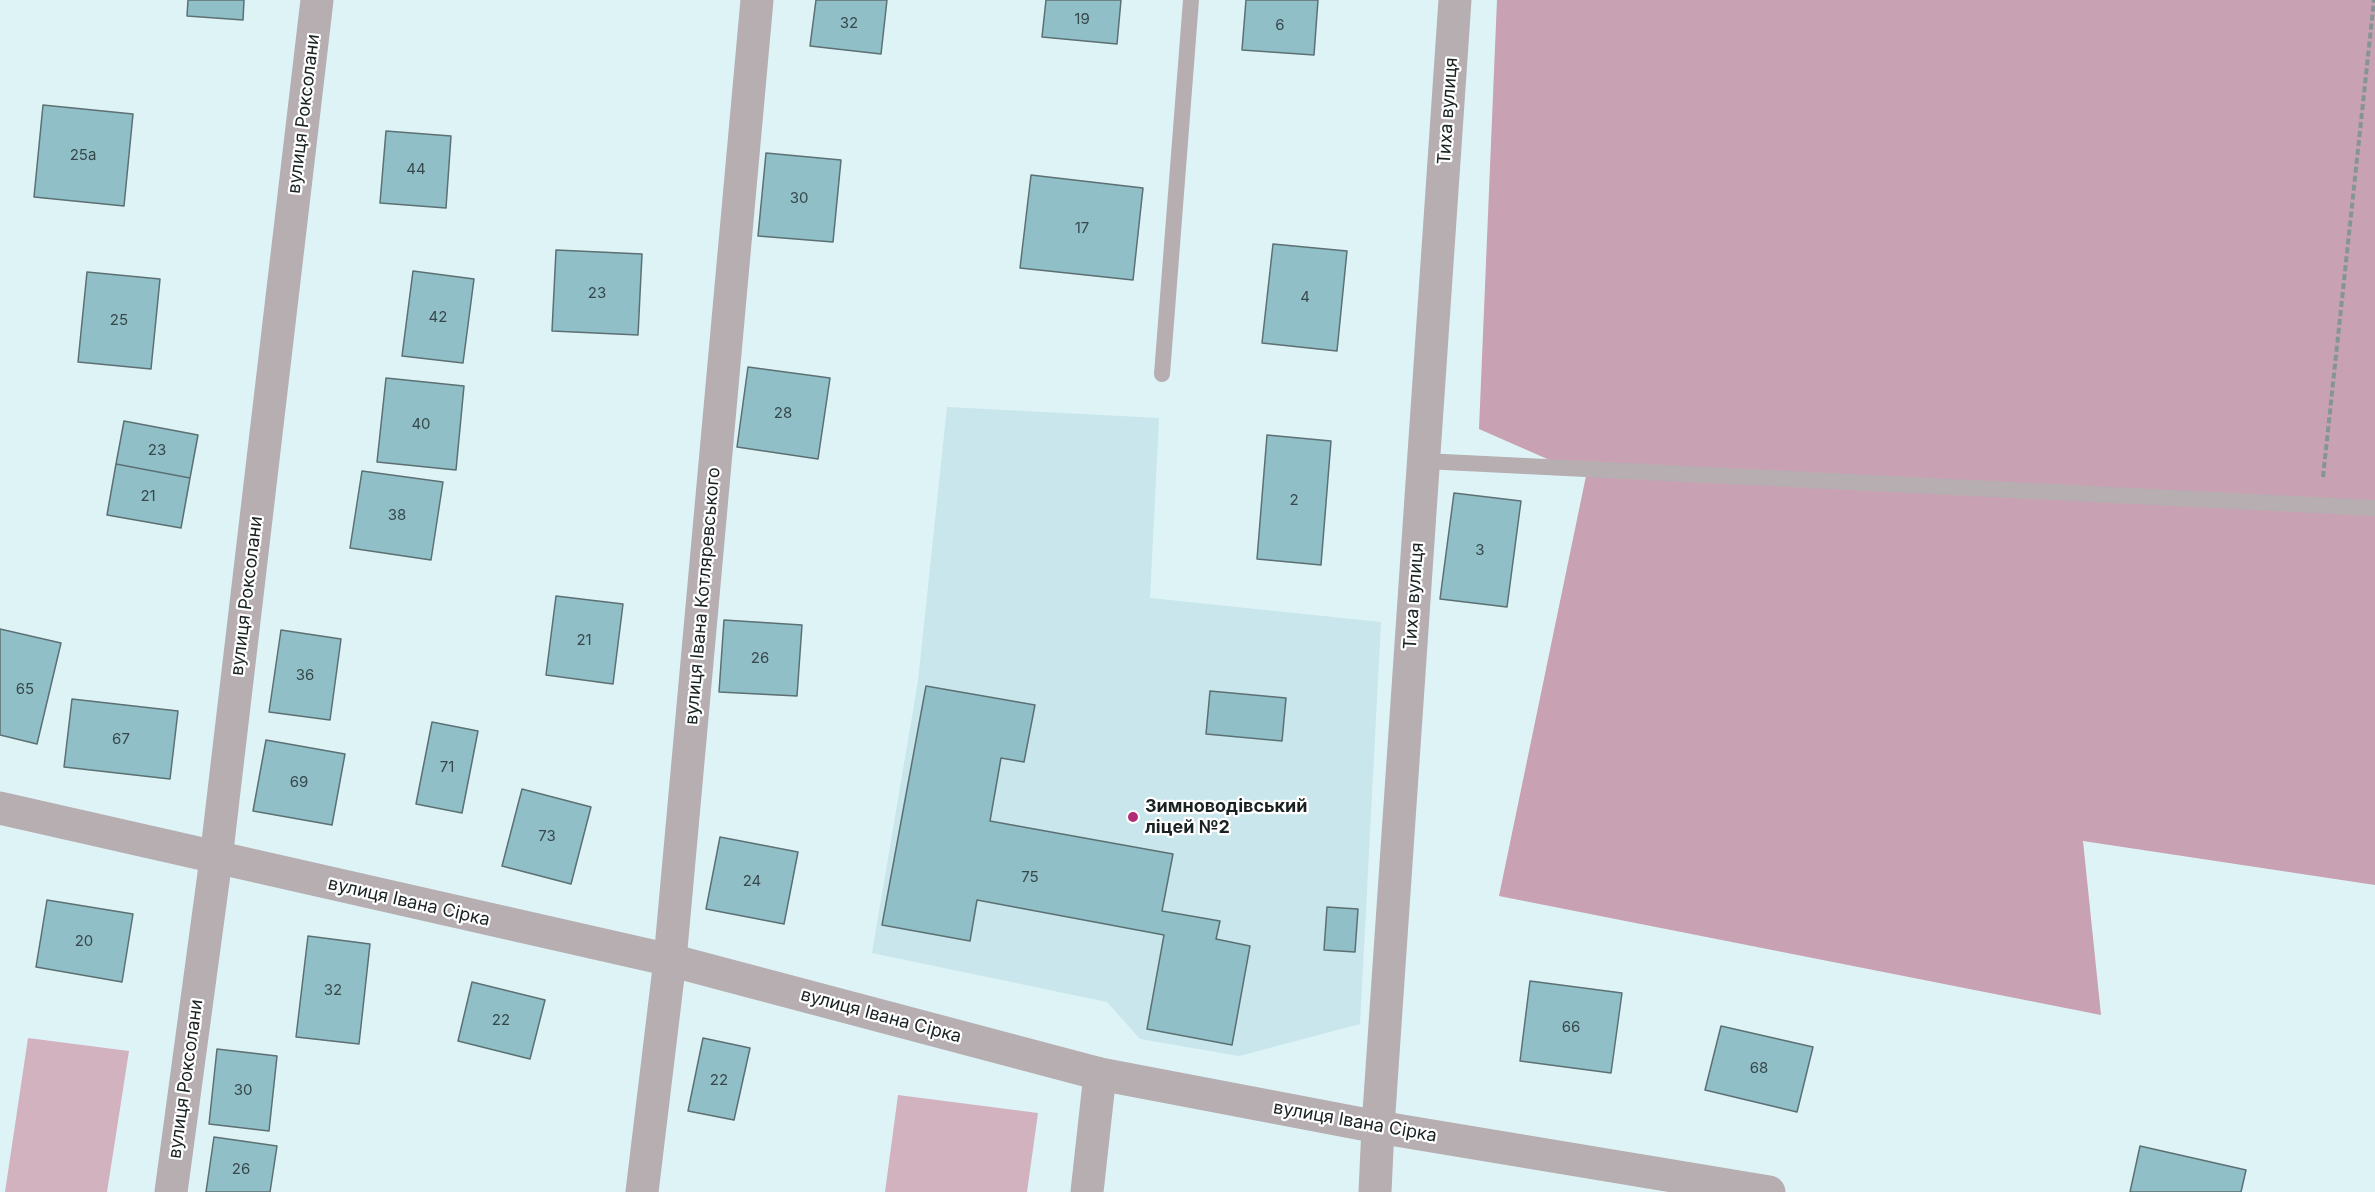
<!DOCTYPE html>
<meta charset="utf-8">
<style>
body{margin:0}
canvas{display:block;background:#ddf3f6}
</style>
<canvas width="2375" height="1192"></canvas>
<script>
const context = document.querySelector('canvas').getContext('2d');
context.lineJoin = 'round';
function paint(path, color) { context.fillStyle = color; context.fill(path, 'evenodd'); }
function stroke(path, color, width, dash) { context.strokeStyle = color; context.lineWidth = width; context.lineCap = dash ? 'butt' : 'round'; context.setLineDash(dash || []); context.stroke(path); }
function label(font, color, halo, rows, align = 'center') {
  context.font = font + ' Inter,sans-serif'; context.lineWidth = 4.5; context.setLineDash([]); context.textBaseline = 'middle'; context.strokeStyle = halo; context.fillStyle = color; for (const [text, x, y, turn = 0] of rows) {
    context.save(); context.translate(x, y); context.rotate((+turn || 0) * Math.PI / 180); context.textAlign = isNaN(turn) ? turn : align; if (halo) context.strokeText(text, 0, 0); context.fillText(text, 0, 0); context.restore();
  }
}
paint(new Path2D(`
 M947 407 1159 418 1150 598 1381 622 1360 1024 1239 1056 1140 1039 1107 1002 872 953 918 681Z`), '#c8e6eb');
paint(new Path2D(`
 M28 1038 129 1051 107 1192H5Z
 M898 1095 1038 1113 1027 1192H885Z`), '#d3b2bf');
paint(new Path2D(`
 M1497 0H2375V885L2083 841 2101 1015 1499 896 1586 476 1479 429Z`), '#c8a1b2');
const building = new Path2D(`
 M188 0H244L243 20 187 16Z
 M816 0H887L881 54 810 46Z
 M1046 0H1121L1117 44 1042 37Z
 M1246 0H1318L1314 55 1242 50Z
 M43 105 133 114 124 206 34 197Z
 M386 131 451 136 446 208 380 203Z
 M766 153 841 160 833 242 758 236Z
 M1031 175 1143 188 1133 280 1020 268Z
 M1273 244 1347 251 1337 351 1262 343Z
 M556 250 642 254 638 335 552 331Z
 M413 271 474 279 463 363 402 356Z
 M87 272 160 279 151 369 78 362Z
 M748 367 830 378 818 459 737 447Z
 M386 378 464 386 456 470 377 462Z
 M124 421 198 435 190 478 116 464Z
 M1267 435 1331 441 1321 565 1257 559Z
 M116 464 190 478 181 528 107 515Z
 M362 471 443 482 431 560 350 548Z
 M1454 493 1521 501 1507 607 1440 599Z
 M556 596 623 604 613 684 546 675Z
 M724 620 802 625 797 696 719 692Z
 M0 629 61 643 37 744 0 735Z
 M281 630 341 639 330 720 269 712Z
 M926 686 1035 705 1024 762 1001 758 990 821 1173 854 1162 911 1220 921 1216 939 1250 946 1232 1045 1147 1029 1164 935 977 900 970 941 882 925Z
 M1210 691 1286 698 1282 741 1206 734Z
 M72 699 178 711 170 779 64 767Z
 M432 722 478 731 462 813 416 804Z
 M266 740 345 754 332 825 253 811Z
 M522 789 591 807 571 884 502 866Z
 M720 837 798 852 784 924 706 909Z
 M47 900 133 914 122 982 36 967Z
 M1327 907 1358 909 1355 952 1324 950Z
 M308 936 370 944 359 1044 296 1037Z
 M1530 981 1622 993 1611 1073 1520 1061Z
 M472 982 545 1000 530 1059 458 1041Z
 M1721 1026 1813 1047 1797 1112 1705 1090Z
 M703 1038 750 1048 734 1120 688 1111Z
 M217 1049 277 1056 269 1131 209 1124Z
 M214 1137 277 1146 270 1192H206Z
 M2140 1146 2246 1170 2241 1192H2130Z`);
paint(building, '#90bfc7');
stroke(building, '#5c7073', 1.5);
stroke(new Path2D(`
 M2323 477 2374 0`), '#859597', 4, [6, 3]);
stroke(new Path2D(`
 M1162 374 1191 0
 M1424 461 2375 508`), '#b7aeb2', 16);
stroke(new Path2D(`
 M171 1192 216 859 317 0
 M642 1192 670 960 757 0
 M1087 1192 1100 1074
 M1375 1192 1378 1127`), '#b7aeb2', 33);
stroke(new Path2D(`
 M0 808 670 960 1100 1074 1378 1127 1769 1192
 M1378 1127 1455 0`), '#b7aeb2', 33);
for (const [x, y, r, color] of [
 [1133,817,6,"#b02d76"]
]) { const dot = new Path2D(); dot.arc(x, y, r, 0, 2 * Math.PI); context.fillStyle = color; context.fill(dot); stroke(dot, '#fff', 2); }
label('15px', '#37484b', null, [
 ["19",1082,19],
 ["32",849,23],
 ["6",1280,25],
 ["25а",83,155],
 ["44",416,169],
 ["30",799,198],
 ["17",1082,228],
 ["23",597,293],
 ["4",1305,297],
 ["42",438,317],
 ["25",119,320],
 ["28",783,413],
 ["40",421,424],
 ["23",157,450],
 ["21",148,496],
 ["2",1294,500],
 ["38",397,515],
 ["3",1480,550],
 ["21",584,640],
 ["26",760,658],
 ["36",305,675],
 ["65",25,689],
 ["67",121,739],
 ["71",447,767],
 ["69",299,782],
 ["73",547,836],
 ["75",1030,877],
 ["24",752,881],
 ["20",84,941],
 ["32",333,990],
 ["22",501,1020],
 ["66",1571,1027],
 ["68",1759,1068],
 ["22",719,1080],
 ["30",243,1090],
 ["26",241,1169]
]);
label('18px', '#192122', '#fff', [
 ["Тиха вулиця",1448,111,-86],
 ["вулиця Роксолани",304,114,-83],
 ["вулиця Роксолани",247,596,-83],
 ["вулиця Івана Котляревського",703,596,-85],
 ["Тиха вулиця",1414,596,-86],
 ["вулиця Івана Сірка",409,902,13],
 ["вулиця Івана Сірка",881,1016,15],
 ["вулиця Роксолани",186,1079,-82],
 ["вулиця Івана Сірка",1355,1122,10]
]);
label('bold 18px', '#192122', '#fff', [
 ["Зимноводівський",1145,807],
 ["ліцей №2",1145,828]
], 'left');
</script>
